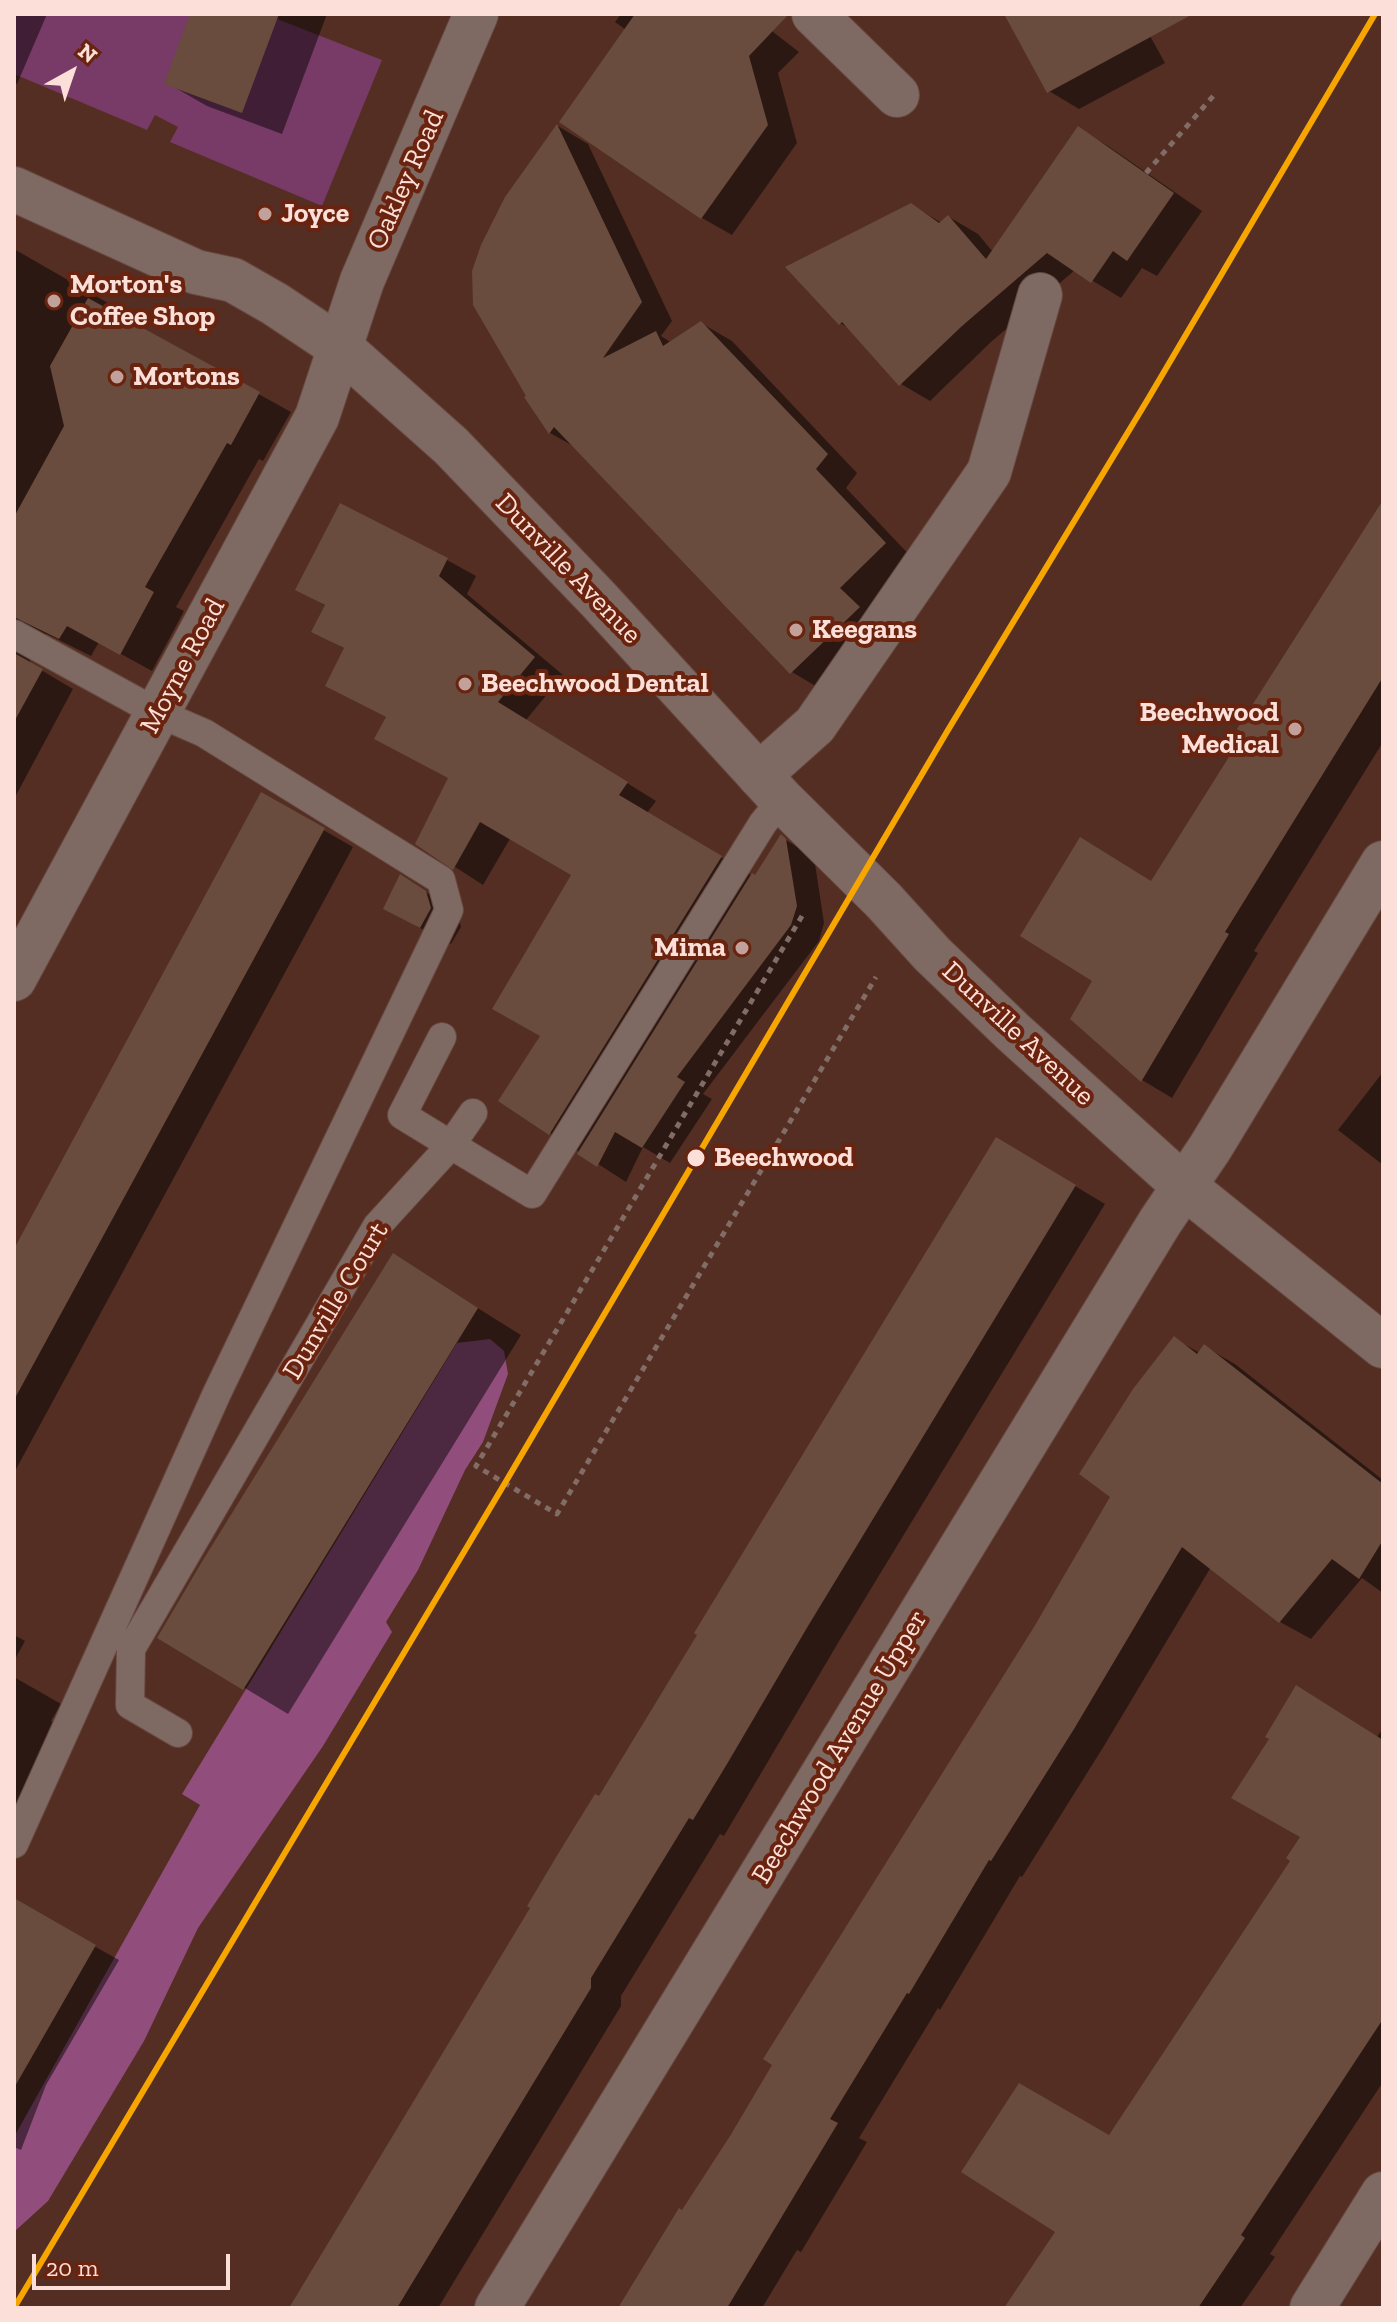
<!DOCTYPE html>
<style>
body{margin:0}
#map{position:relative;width:1397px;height:2322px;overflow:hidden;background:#542e23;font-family:"Zilla Slab",serif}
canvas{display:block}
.frame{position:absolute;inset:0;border:16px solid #fbdfd8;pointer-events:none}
.north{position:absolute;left:32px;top:32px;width:80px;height:80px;-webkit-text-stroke:6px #69230e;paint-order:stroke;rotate:40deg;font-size:22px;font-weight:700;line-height:32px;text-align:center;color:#fbdfd8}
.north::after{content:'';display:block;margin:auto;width:28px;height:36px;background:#fbdfd8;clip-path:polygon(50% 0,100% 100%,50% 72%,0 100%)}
.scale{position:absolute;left:32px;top:2254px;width:198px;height:36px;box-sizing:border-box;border:4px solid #fbdfd8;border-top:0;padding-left:10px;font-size:24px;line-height:28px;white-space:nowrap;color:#fbdfd8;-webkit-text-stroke:6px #69230e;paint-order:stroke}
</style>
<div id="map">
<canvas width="1397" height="2322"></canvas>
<div class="frame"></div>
<div class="north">N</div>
<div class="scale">20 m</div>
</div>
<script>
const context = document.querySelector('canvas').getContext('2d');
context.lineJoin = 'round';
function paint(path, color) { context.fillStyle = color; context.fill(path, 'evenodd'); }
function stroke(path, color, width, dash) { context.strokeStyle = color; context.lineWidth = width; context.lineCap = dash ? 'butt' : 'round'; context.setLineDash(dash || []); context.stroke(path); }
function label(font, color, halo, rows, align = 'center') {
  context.font = font + ' "Zilla Slab",serif'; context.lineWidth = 8; context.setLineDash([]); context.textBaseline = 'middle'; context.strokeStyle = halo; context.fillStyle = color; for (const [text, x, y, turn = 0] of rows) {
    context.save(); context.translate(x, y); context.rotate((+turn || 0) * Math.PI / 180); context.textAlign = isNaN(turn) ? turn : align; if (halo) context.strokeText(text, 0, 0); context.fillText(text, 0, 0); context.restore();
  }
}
paint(new Path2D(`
 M14 14H190L277 19 382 60 322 206 170 142 178 127 155 115 147 130 14 74Z`), '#783a66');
paint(new Path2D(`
 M490 1339 504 1351 508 1374 483 1442 465 1470 418 1570 386 1622 392 1632 323 1746 198 1928 144 2041 48 2201 14 2232V2137L200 1805 182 1794 457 1343Z`), '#914d7b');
paint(new Path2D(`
 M14 14H47L17 84 14 83Z
 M193 14H327L282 134 207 106 167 83Z
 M621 14H750L799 52 778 73 797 143 732 235 702 218 561 121 626 30 615 22Z
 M1006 14H1138L1165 63 1079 109 1049 91Z
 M558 126 588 144 672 321 661 336 672 343 701 323 732 341 857 473 846 488 916 562 870 606 889 626 822 690 792 672 575 447 550 433 527 398Z
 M1079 129 1108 146 1202 211 1157 276 1142 268 1121 298 1075 270 991 342 930 401 901 384 852 330 840 323 911 205 942 223 949 217 978 234 993 252Z
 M14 249 122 311 118 316 291 412 263 461 259 459 176 607 184 611 152 671 99 642 91 656 47 634 38 636 28 653 31 664 73 689 14 799Z
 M1383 503V742L1254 951 1258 953 1172 1098 1142 1080 1153 883 1247 733Z
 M447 560 476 576 467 594 563 675 526 720 656 801 647 813 756 878 781 837 814 857 824 923 819 941 703 1094 712 1099 670 1163 643 1147 626 1182 550 1133 542 1035 574 874 511 837 483 885 418 843 449 778 388 718 327 686 345 649 313 631 326 606 298 590Z
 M262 795 353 847 14 1473V1255Z
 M401 877 457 911 461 927 451 944 416 926Z
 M1383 1072V1165L1338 1130Z
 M1027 1157 1105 1204 838 1643 724 1836 720 1834 621 1996V2006L438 2308H290L600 1799Z
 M394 1256 521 1335 288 1714 160 1637Z
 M1175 1339 1200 1353 1205 1347 1235 1364 1383 1480V1593L1362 1578 1311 1639 1280 1622 1211 1567 1104 1746 1022 1877 1020 1876 940 2010 938 2008 859 2138 867 2142 801 2252 797 2250 762 2308H621L731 2137 1113 1497Z
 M14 1635 25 1641 14 1661Z
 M14 1677 61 1704 51 1721 67 1730 14 1854Z
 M1383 1728V2082L1270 2254 1275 2257 1240 2308H1006L1057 2232 1110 2137Z
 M14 1901 119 1960 46 2085 21 2150 14 2147Z`), '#0007');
paint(new Path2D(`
 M190 14H279L242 113 164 84Z
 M635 14H789L749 56 768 125 701 219 559 122Z
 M1004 14H1193L1047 93Z
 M557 124 642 302 603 358 656 331 663 346 701 321 828 454 816 469 886 543 840 588 860 607 790 674 554 427 549 434 524 397 526 396 473 305 472 271 481 245 505 197Z
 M1078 126 1174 193 1127 261 1113 251 1091 283 1047 253 962 326 899 386 842 322 839 325 785 267 911 203 939 223 948 215 986 259Z
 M88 298 260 392 231 445 227 443 145 587 154 592 120 655 67 626 59 639 14 617V517L64 426 50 366Z
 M1383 500V677L1225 932 1229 934 1141 1082 1070 1019 1092 981 1020 936 1080 837 1151 881 1244 733 1237 729Z
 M340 503 448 558 439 576 535 657 498 702 628 782 619 795 722 856 549 1135 498 1101 540 1036 492 1009 571 875 480 822 453 870 415 844 448 778 374 739 386 717 325 686 344 648 311 632 325 605 295 590Z
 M14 653 43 669 14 722Z
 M261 792 325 828 14 1400V1249Z
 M781 834 786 839 797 906 791 925 677 1077 685 1082 642 1148 615 1132 597 1167 577 1154 752 873 755 875Z
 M400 874 426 891 431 908 420 928 383 909Z
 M996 1137 1076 1185 808 1626 727 1764 693 1820 689 1818 591 1978V1988L397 2308H289L530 1908 527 1906 561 1849 595 1794 599 1796 697 1635 694 1633Z
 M393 1253 478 1308 243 1690 157 1638 203 1560Z
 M1174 1336 1197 1354 1204 1344 1383 1484V1540L1359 1579 1332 1559 1279 1623 1182 1547 1074 1729 991 1861 989 1860 909 1994 907 1993 830 2119 838 2123 727 2308H618L679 2208 682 2210 730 2136 772 2065 763 2059 1034 1627 1110 1497 1079 1474 1133 1389Z
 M1296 1685 1383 1740V2019L1241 2235 1245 2238 1198 2308H1004L1055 2232 961 2172 1019 2083 1109 2135 1290 1861 1286 1858 1300 1837 1231 1798 1269 1739 1265 1737Z
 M14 1898 96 1945 14 2088Z`), '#694c3d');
const service = new Path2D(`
 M14 634 158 713 204 733 441 880 449 910 217 1393 14 1844
 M442 1037 402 1115 451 1145 473 1113
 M178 1733 130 1705 131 1649 377 1226 451 1145 532 1194 763 823 782 800`);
const minor = new Path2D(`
 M814 14 897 95
 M759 775 815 725 989 472 1040 295
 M14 979 317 417 362 281 476 14
 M497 2308 1160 1222 1210 1148 1383 863
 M1312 2308 1383 2194`);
const tertiary = new Path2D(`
 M14 189 196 272 233 280 275 304 341 348 451 446 598 599 782 800 884 901 932 954 1013 1032 1185 1187 1383 1346`);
stroke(service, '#674941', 30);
stroke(minor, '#674941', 46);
stroke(tertiary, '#674941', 46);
stroke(new Path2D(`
 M1146 173 1215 94
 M802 916 476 1466 557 1514 876 977`), '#826c66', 5, [6, 6]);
stroke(service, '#7f6a63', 28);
stroke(minor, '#7f6a63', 44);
stroke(tertiary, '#7f6a63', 44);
stroke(new Path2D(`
 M14 2308 505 1483 948 730 1148 399 1375 14`), '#f7a600', 6);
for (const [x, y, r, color] of [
 [265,214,8,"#c1a199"],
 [54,301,8,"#c1a199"],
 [117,377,8,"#c1a199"],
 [796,630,8,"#c1a199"],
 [465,684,8,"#c1a199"],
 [1295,729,8,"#c1a199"],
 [742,948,8,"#c1a199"],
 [696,1158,10,"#fbdfd8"]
]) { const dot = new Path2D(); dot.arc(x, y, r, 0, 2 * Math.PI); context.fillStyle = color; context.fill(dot); stroke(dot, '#69230e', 3); }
label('28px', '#fbdfd8', '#69230e', [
 ["Oakley Road",406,180,-66],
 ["Dunville Avenue",568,569,46],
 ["Moyne Road",183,666,-62],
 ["Dunville Avenue",1018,1034,43],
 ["Dunville Court",336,1301,-59],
 ["Beechwood Avenue Upper",840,1747,-59]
]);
label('bold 28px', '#fbdfd8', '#69230e', [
 ["Joyce",281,214],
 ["Morton's",70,285],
 ["Coffee Shop",70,317],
 ["Mortons",133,377],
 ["Keegans",812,630],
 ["Beechwood Dental",481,684],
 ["Beechwood",1279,713,"right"],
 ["Medical",1279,745,"right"],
 ["Mima",726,948,"right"]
], 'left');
label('bold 28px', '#fbdfd8', '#69230e', [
 ["Beechwood",714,1158]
], 'left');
</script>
